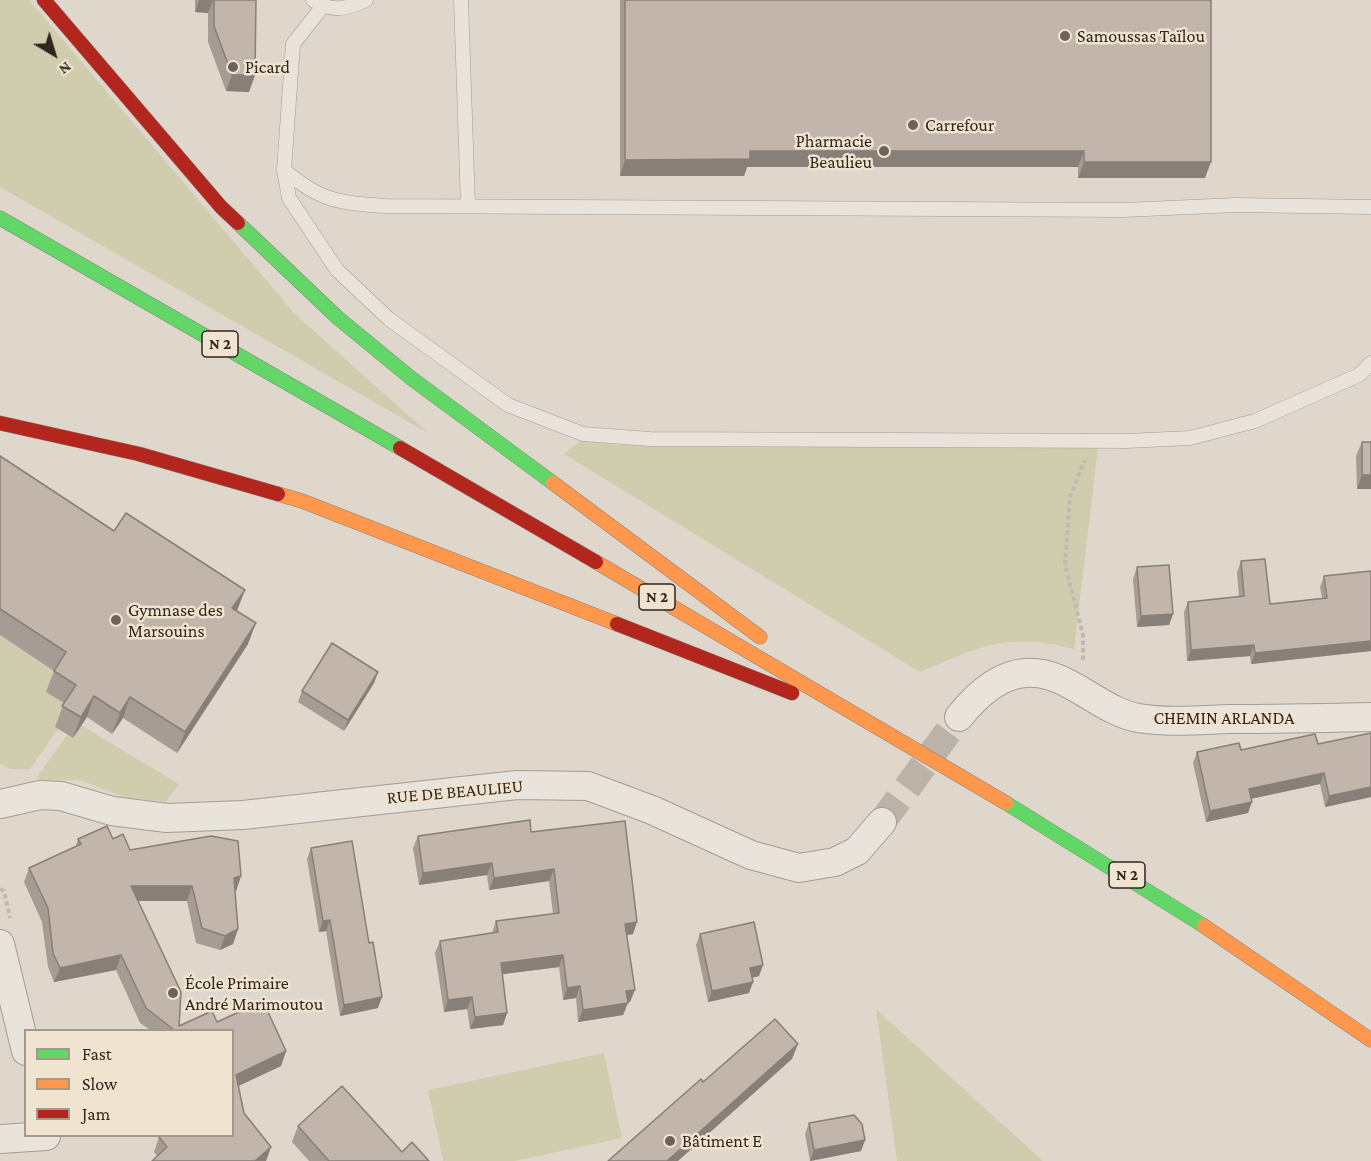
<!DOCTYPE html>
<meta charset="utf-8">
<style>
body{margin:0}
#map{position:relative;width:1371px;height:1161px;overflow:hidden;background:#dfd7cb;font-family:"Crimson Pro",serif}
canvas{display:block}
.legend{position:absolute;left:24px;top:1029px;width:210px;height:108px;box-sizing:border-box;background:#f0e4d1;border:2px solid #a49889;margin:0;padding:8px 10px;list-style:none;font-size:18px;color:#31251e}
.legend li{display:flex;align-items:center;gap:12px;height:30px}
.legend b{width:30px;border:2px solid #a49889}
.north{position:absolute;left:24px;top:24px;width:60px;height:60px;-webkit-text-stroke:4px #f0e4d1;paint-order:stroke;rotate:142deg;font-size:16px;font-weight:700;line-height:24px;text-align:center;color:#31251e}
.north::after{content:'';display:block;margin:auto;width:21px;height:27px;background:#31251e;clip-path:polygon(50% 0,100% 100%,50% 72%,0 100%)}
</style>
<div id="map">
<canvas width="1371" height="1161"></canvas>
<ul class="legend">
<li><b style="height:8px;background:#63d668"></b>Fast</li>
<li><b style="height:8px;background:#ff974d"></b>Slow</li>
<li><b style="height:8px;background:#b3261e"></b>Jam</li>
</ul>
<div class="north">N</div>
</div>
<script>
const context = document.querySelector('canvas').getContext('2d');
context.lineJoin = 'round';
function paint(path, color) { context.fillStyle = color; context.fill(path, 'evenodd'); }
function stroke(path, color, width, dash) { context.strokeStyle = color; context.lineWidth = width; context.lineCap = dash ? 'butt' : 'round'; context.setLineDash(dash || []); context.stroke(path); }
function label(font, color, halo, rows, align = 'center') {
  context.font = font + ' "Crimson Pro",serif'; context.lineWidth = 5; context.setLineDash([]); context.textBaseline = 'middle'; context.strokeStyle = halo; context.fillStyle = color; for (const [text, x, y, turn = 0] of rows) {
    context.save(); context.translate(x, y); context.rotate((+turn || 0) * Math.PI / 180); context.textAlign = isNaN(turn) ? turn : align; if (halo) context.strokeText(text, 0, 0); context.fillText(text, 0, 0); context.restore();
  }
}
paint(new Path2D(`
 M0 0H29L295 314 428 433 0 187Z
 M580 441 622 445 1098 448 1074 649C1007 632 982 646 920 672L564 454Z
 M0 635 59 673 69 706 55 727 58 729 30 769H10L0 764Z
 M81 725 179 784 166 802 126 798 80 780 42 781 37 777 67 735 73 738Z
 M876 1009 1043 1161H897Z
 M604 1053 622 1138 515 1161H443L428 1090Z`), '#d0cdaf');
stroke(new Path2D(`
 M882 822 959 717`), '#bcb3a8', 28, [28, 14]);
const lane = new Path2D(`
 M313 0C333 13 346 9 366 0
 M461 0 468 206
 M323 6 293 44 284 170 289 198 337 270 389 319 508 405 583 434 650 439 1126 441 1190 438 1255 421 1359 375 1371 363
 M284 170C320 201 339 203 386 206L1124 210 1236 205 1371 207`);
const street = new Path2D(`
 M959 717C975 697 997 675 1025 673 1066 669 1099 711 1138 718 1168 723 1200 720 1229 719 1277 719 1324 718 1371 717
 M0 804 40 795 61 796 112 811 167 818 243 815 517 785 588 786 652 810 751 855 799 868 835 862 857 851 882 822
 M0 944 26 1051
 M0 1139 46 1136`);
const fast = new Path2D(`
 M0 218 400 448
 M238 223 338 318 411 378 553 483
 M1006 803 1204 926`);
const slow = new Path2D(`
 M553 483 760 637
 M278 494 302 501 617 624
 M596 562 1006 803
 M1204 926 1371 1040`);
const jam = new Path2D(`
 M44 0 221 207 238 223
 M0 423 139 454 278 494
 M400 448 596 562
 M617 624 792 693`);
stroke(lane, '#a49d94', 15);
stroke(street, '#a49d94', 30);
stroke(fast, '#8a827b', 15);
stroke(slow, '#8a827b', 15);
stroke(jam, '#8a827b', 15);
stroke(new Path2D(`
 M1083 660V635L1065 565 1070 496 1085 460
 M0 889 4 891 10 918`), '#c0bab3', 4, [4.5, 3]);
stroke(lane, '#e8e3db', 14);
stroke(street, '#e8e3db', 28);
stroke(fast, '#63d668', 14);
stroke(slow, '#ff974d', 14);
stroke(jam, '#b3261e', 14);
paint(new Path2D(`
 M195 0H256L255 75 249 92 226 91 208 42V13L195 12Z
 M620 0H1211L1205 178H1078V167H747L744 176H620Z
 M1362 442H1371V489H1357L1356 456Z
 M0 456 237 611 248 644 177 753 123 718 112 734 87 717 73 738 55 727 64 703 46 692 54 671 0 635Z
 M1241 561 1270 604 1322 598 1320 587 1324 576 1371 571V651L1251 664 1250 656 1187 661 1184 612 1188 602 1239 597 1237 572Z
 M1137 567 1173 614 1169 625 1137 627 1133 579Z
 M378 672 374 683 344 731 298 702 302 691Z
 M1371 733V797L1325 807 1320 784 1251 799 1248 813 1206 822 1193 763 1197 752 1241 750 1318 744Z
 M107 826 113 839 123 834 130 850 211 836 238 841 241 876 236 891H235L238 929 233 944 220 950 196 943 187 901H138L181 992 179 1026 212 1011 217 1022 263 1001 286 1051 281 1066 238 1086 244 1113 271 1147 266 1161H152L157 1156 154 1152 159 1137 161 1136H232V1030H150L140 1023 116 970 54 982 48 967 42 922 24 882 29 868 76 846 78 839Z
 M531 832 633 934 627 935 630 1002H628L623 1015 578 1022 576 998 563 1000 559 967 502 974 507 1013 503 1025 470 1029 467 1009 444 1012 435 953 440 941 492 933 496 921 553 914 549 881 489 890 487 875 419 885 413 848 418 836Z
 M311 848 378 1008 340 1016 326 931 319 932 307 859Z
 M700 934 759 976 752 978 753 982 749 993 708 1002 696 945Z
 M809 1123 865 1140 861 1151 810 1161 805 1134Z
 M298 1126 402 1152 429 1161H309L292 1142Z`), '#a79c94');
paint(new Path2D(`
 M199 0H213L208 13 195 12Z
 M232 75H255L249 92 226 91Z
 M750 151H1084L1078 167H747L744 176H620L625 160Z
 M1084 162H1211L1205 178H1078Z
 M1362 475H1371V489H1357Z
 M245 590 237 611 232 608Z
 M1173 614 1169 625 1137 627 1141 616Z
 M256 623 248 644 177 753 185 732Z
 M1371 641V651L1251 664 1255 653Z
 M1254 645 1250 656 1187 661 1191 650Z
 M378 672 374 683 344 731 348 720Z
 M94 696 87 717 73 738 81 717Z
 M130 697 123 718 112 734 120 713Z
 M1324 773 1320 784 1245 800 1249 789Z
 M1371 787V797L1325 807 1329 796Z
 M1252 802 1248 813 1206 822 1210 811Z
 M492 863 487 875 419 885 423 873Z
 M554 869 549 881 489 890 494 878Z
 M241 876 236 891 228 892 234 878Z
 M131 886H192L187 901H126Z
 M330 920 326 931 319 932 323 921Z
 M637 922 633 934 621 936 625 924Z
 M238 929 233 944 220 950 225 936Z
 M121 955 116 970 54 982 60 968Z
 M563 955 559 967 496 975 501 963Z
 M763 965 759 976 746 979 750 968Z
 M753 982 749 993 708 1002 712 991Z
 M580 986 576 998 563 1000 567 988Z
 M635 990 630 1002 622 1003 626 991Z
 M382 997 378 1008 340 1016 344 1005Z
 M472 997 467 1009 444 1012 448 1000Z
 M628 1003 623 1015 578 1022 583 1010Z
 M507 1013 503 1025 470 1029 475 1017Z
 M798 1044 792 1059 678 1161H667Z
 M286 1051 281 1066 232 1089 236 1075Z
 M865 1140 861 1151 810 1161 814 1150Z
 M271 1147 266 1161H255Z`), '#887f78');
const building = new Path2D(`
 M214 0H256L255 75H232L214 26Z
 M625 0H1211V162H1084V151H750V159L625 160Z
 M1362 442H1371V475H1362Z
 M0 456 114 531 126 513 245 590 232 608 256 623 185 732 130 697 120 713 94 696 81 717 62 706 76 685 54 671 66 652 0 609Z
 M1265 559 1270 604 1327 598 1324 576 1371 571V641L1255 653 1254 645 1191 650 1188 602 1244 596 1241 561Z
 M1169 565 1173 614 1141 616 1137 567Z
 M332 643 378 672 348 720 302 691Z
 M1371 733V787L1329 796 1324 773 1249 789 1252 802 1210 811 1197 752 1239 743 1241 750 1315 734 1318 744Z
 M530 820 531 832 625 821 637 922 625 924 635 990 626 991 628 1003 583 1010 580 986 567 988 563 955 501 963 507 1013 475 1017 472 997 448 1000 440 941 498 932 496 921 559 913 554 869 494 878 492 863 423 873 418 836Z
 M107 826 113 839 123 834 130 850 211 836 238 841 241 876 234 878 238 929 225 936 202 928 192 886H131L181 992 179 1026 212 1011 217 1022 263 1001 286 1051 236 1075 244 1113 271 1147 255 1161H152L167 1147 159 1137 161 1136H232V1030H170L173 1029 146 1008 121 955 60 968 53 953 48 908 29 868 81 844 78 839Z
 M352 841 369 943 373 942 382 997 344 1005 330 920 323 921 311 848Z
 M754 922 763 965 750 968 753 982 712 991 700 934Z
 M775 1019 798 1044 667 1161H608L701 1079 703 1082Z
 M342 1086 402 1152 412 1142 429 1161H329L298 1126Z
 M854 1115 862 1124 865 1140 814 1150 809 1123Z`);
paint(building, '#c2b5ac');
stroke(building, '#887f78', 1.5);
for (const [x, y, r, color] of [
 [1065,36,6,"#6e635b"],
 [233,67,6,"#6e635b"],
 [913,125,6,"#6e635b"],
 [884,151,6,"#6e635b"],
 [116,620,6,"#6e635b"],
 [173,993,6,"#6e635b"],
 [670,1141,6,"#6e635b"]
]) { const dot = new Path2D(); dot.arc(x, y, r, 0, 2 * Math.PI); context.fillStyle = color; context.fill(dot); stroke(dot, '#f0e4d1', 2); }
for (const [x, y, w] of [
 [220,344,36],
 [657,597,36],
 [1127,875,36]
]) { const box = new Path2D(); box.roundRect(x - w / 2, y - 13, w, 26, 4.5); context.fillStyle = '#f0e4d1'; context.fill(box); stroke(box, '#31251e', 1.5); }
label('bold 16px', '#31251e', null, [
 ["N 2",220,344],
 ["N 2",657,597],
 ["N 2",1127,875]
]);
label('18px', '#31251e', '#f0e4d1', [
 ["Samoussas Taïlou",1077,36],
 ["Picard",245,67],
 ["Carrefour",925,125],
 ["Pharmacie",872,141,"right"],
 ["Beaulieu",872,162,"right"],
 ["Gymnase des",128,610],
 ["Marsouins",128,631],
 ["École Primaire",185,983],
 ["André Marimoutou",185,1004],
 ["Bâtiment E",682,1141]
], 'left');
label('18px', '#31251e', '#f0e4d1', [
 ["CHEMIN ARLANDA",1224,718],
 ["RUE DE BEAULIEU",455,792,-5]
]);
</script>
